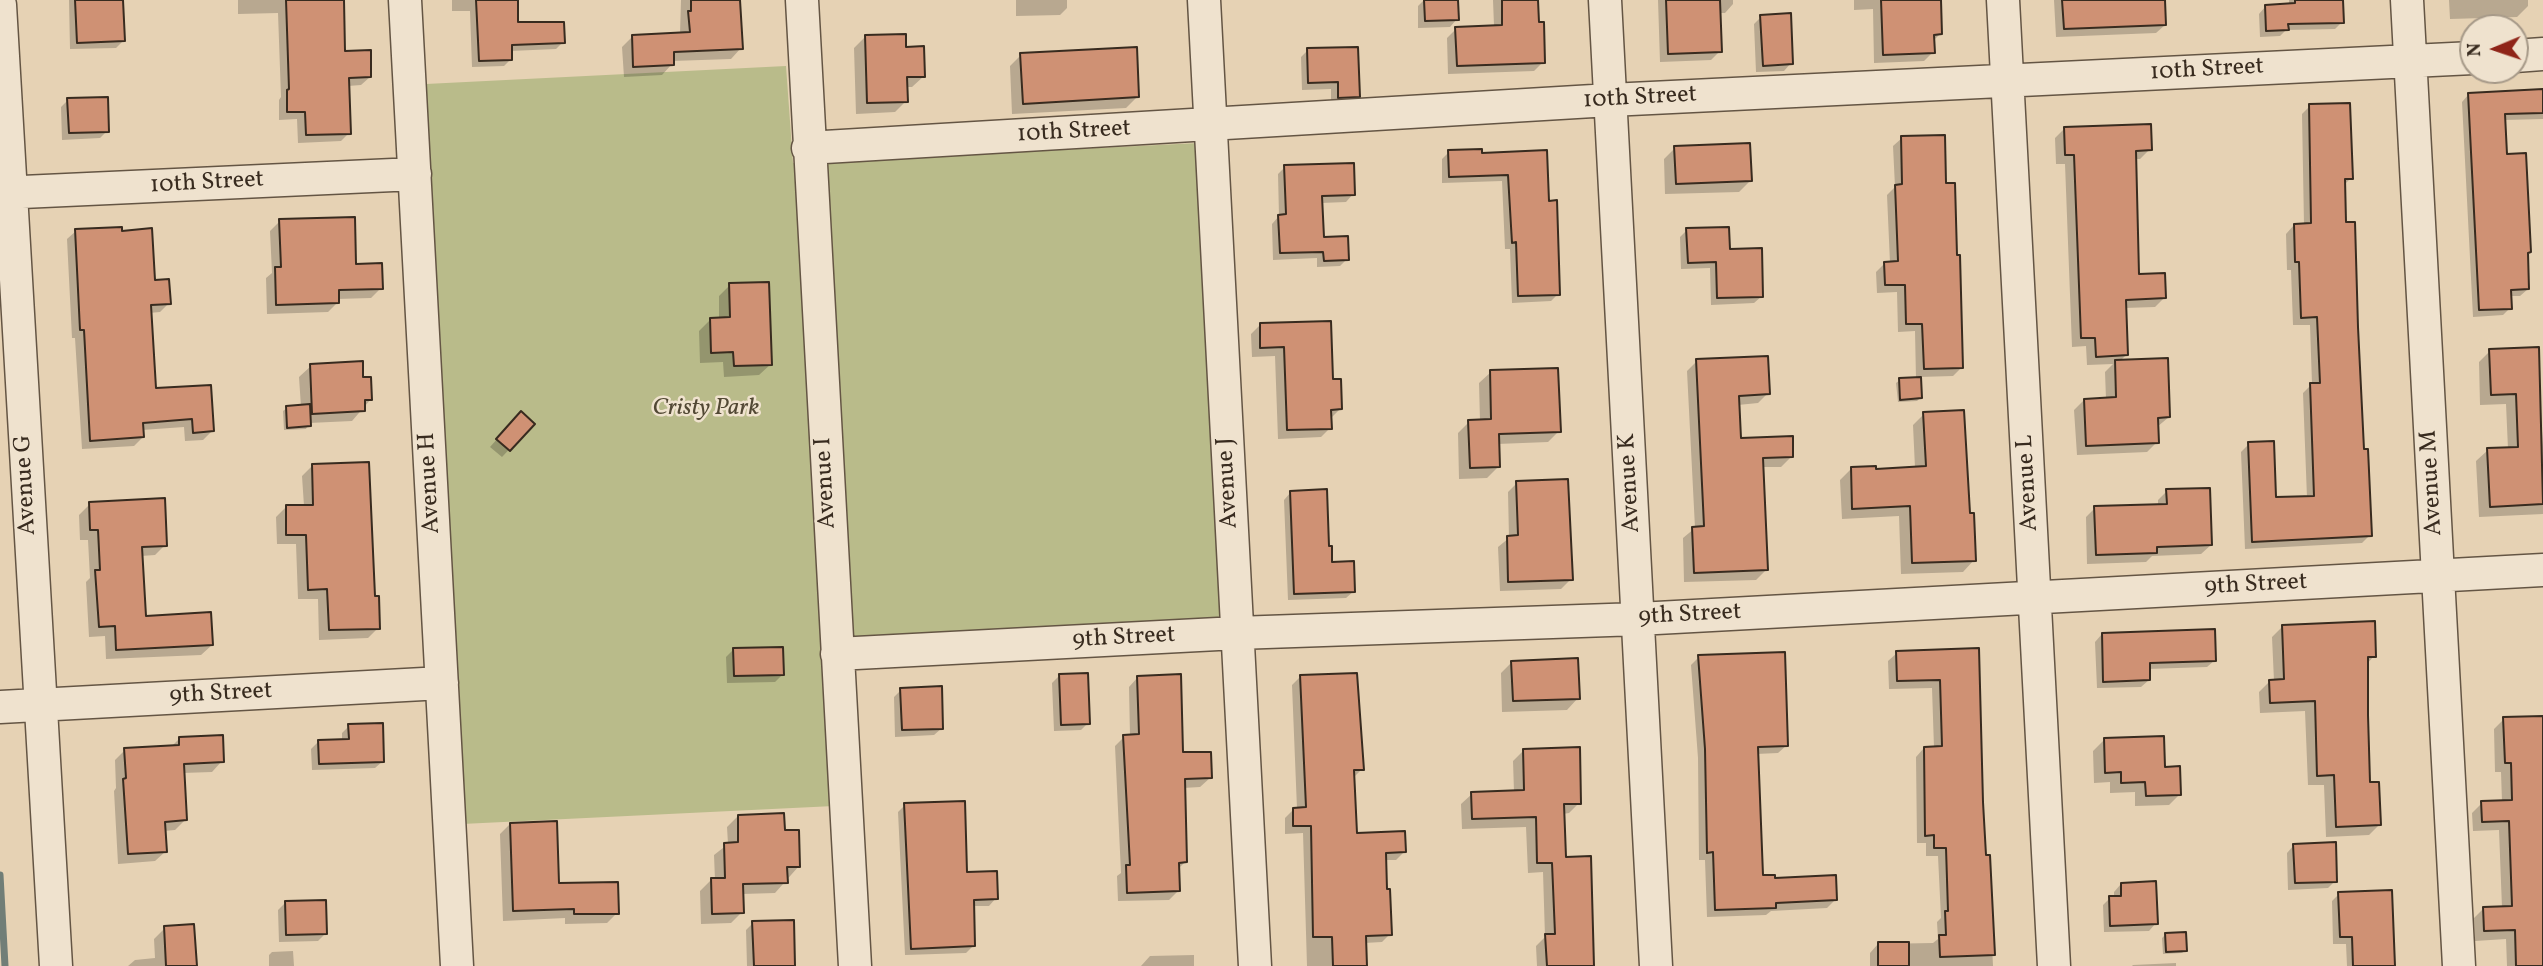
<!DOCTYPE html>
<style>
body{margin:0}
#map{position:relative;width:2543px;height:966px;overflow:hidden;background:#e6d2b4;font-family:Vollkorn,serif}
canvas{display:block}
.north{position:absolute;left:2459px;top:14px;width:70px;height:70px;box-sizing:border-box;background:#efe2ce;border:2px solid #a69988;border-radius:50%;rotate:268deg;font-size:19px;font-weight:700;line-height:28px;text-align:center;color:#382b1f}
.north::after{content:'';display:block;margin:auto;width:24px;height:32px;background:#8f2418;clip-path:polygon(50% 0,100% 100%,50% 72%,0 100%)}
</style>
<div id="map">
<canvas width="2543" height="966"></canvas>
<div class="north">N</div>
</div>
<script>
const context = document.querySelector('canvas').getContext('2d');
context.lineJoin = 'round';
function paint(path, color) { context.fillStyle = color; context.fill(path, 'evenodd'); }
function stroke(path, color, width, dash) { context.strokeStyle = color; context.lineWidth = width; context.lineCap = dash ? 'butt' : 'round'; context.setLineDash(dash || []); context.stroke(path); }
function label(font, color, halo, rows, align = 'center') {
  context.font = font + ' Vollkorn,serif'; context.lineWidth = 5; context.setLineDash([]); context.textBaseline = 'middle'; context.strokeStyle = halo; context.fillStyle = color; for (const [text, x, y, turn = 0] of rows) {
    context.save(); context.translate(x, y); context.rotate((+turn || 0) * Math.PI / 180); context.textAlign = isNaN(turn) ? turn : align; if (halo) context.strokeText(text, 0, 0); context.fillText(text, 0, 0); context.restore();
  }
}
paint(new Path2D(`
 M786 66 793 163 1199 143 1224 622 827 645 834 806 462 824 426 84Z`), '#b9bb8a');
paint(new Path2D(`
 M69 0H122L123 41 116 48 70 49Z
 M238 0H342L344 53 370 77 361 85 348 86 349 133 341 141 298 143 297 119 279 120V100L281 97 278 13 238 14Z
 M452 0H516L517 24 563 42 556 49 510 51 511 59 504 66 472 67 470 11H452Z
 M681 0H739L741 48 731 59 672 61V64L662 75 624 77 622 47 632 37 680 34Z
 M1016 0H1067V8L1060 15 1016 16Z
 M1424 0H1457V19L1450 27 1418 28V6Z
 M1493 0H1537V24L1543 62 1534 71 1448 74 1447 38 1456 29 1494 26Z
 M1658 0H1733V4L1725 13H1719L1720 51 1711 60 1660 62Z
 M1854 0H1939L1940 34 1933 41V52L1924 61 1874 63 1873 9 1854 10Z
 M2054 0H2163L2165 25 2156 33 2056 37Z
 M2289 0H2342V22L2335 29 2286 30 2280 36 2260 37 2259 14 2265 7 2289 5Z
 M2449 0H2528V6L2517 17 2450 19Z
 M1761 17 1791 63 1784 71 1756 72 1754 24Z
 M865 37 904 49 924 76 912 87H906V101L895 112 856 114 854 48Z
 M1308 50 1358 96 1351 103 1331 104V89L1302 90 1301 57Z
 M1021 55 1138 96 1126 108 1012 114 1010 66Z
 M2543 90V119L2504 120 2506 156 2526 255 2528 289 2520 296H2510V308L2503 315 2473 317 2462 102 2469 94Z
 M68 100 107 131 100 138 62 140 61 107Z
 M2310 106 2351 178 2343 186 2370 535 2362 543 2245 549 2241 452 2249 444 2274 499 2307 498 2303 393 2312 384 2310 325H2293L2291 270H2287L2286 234 2294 225H2304L2302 114Z
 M2065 128 2150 149 2140 159H2134L2137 276 2164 298 2155 307 2124 308 2126 355 2119 362 2169 417 2157 427V442L2147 452 2077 455 2074 410 2084 400 2106 399 2105 372 2113 364 2087 365 2086 346 2072 347 2065 164H2056L2055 138Z
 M1902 138 1945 185 1962 367 1953 376 1919 377 1920 398 1917 401 1898 402 1896 383 1900 380 1916 379 1915 331 1898 332 1897 292 1877 293 1876 272 1885 263H1890L1887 195 1895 187 1893 146Z
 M1675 148 1750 181 1739 192 1665 194 1664 159Z
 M1449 152 1480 154 1547 203 1558 294 1551 301 1512 303 1510 249H1505L1502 181 1442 183V159Z
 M1285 167 1353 194 1346 202 1321 203 1322 239 1347 259 1340 266 1317 267V258L1273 260 1272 224 1279 216 1278 174Z
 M280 221 355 266 381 288 371 298 337 299V303L328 312 267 314 266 278 272 273 270 231Z
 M1687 230 1729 251 1762 296 1754 303 1711 305 1710 268 1681 269 1680 237Z
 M76 231 154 282 169 303 160 312 149 313 154 390 212 431 203 440 185 441 184 427 142 430 143 437 134 446 82 449 75 338H72L67 239Z
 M730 285 771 364 759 375 724 377 723 362 700 363 699 331 710 320 719 319V296Z
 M1260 325 1331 381 1340 409 1330 419V428L1321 437 1278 439 1275 356 1252 357 1251 334Z
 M2537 349 2543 447V514L2479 517 2476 461 2488 450 2508 449 2506 404 2480 405 2479 362 2490 351Z
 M1697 361 1768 393 1758 403 1738 405 1739 440 1792 456 1781 467H1762L1766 570 1756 580 1684 582 1683 538 1695 528 1687 371Z
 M311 366 362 379 371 399 352 421 309 423 306 429 284 430 283 411 287 408 301 407 299 377Z
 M1491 372 1559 431 1548 442 1497 444 1498 467 1487 478 1459 479 1458 433 1469 422 1480 421 1479 383Z
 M1924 414 1968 514 1974 560 1963 572 1901 574 1899 516 1842 519 1840 480 1851 469 1874 471 1915 468 1913 425Z
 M514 420 533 424 502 457 490 447Z
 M312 466 373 598 378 628 368 638 319 640 318 599H298L296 544H277L276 517 286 507 304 506 302 476Z
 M1517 483 1571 579 1561 589 1500 591 1498 547 1509 538 1508 492Z
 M2167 491 2211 545 2201 554 2152 556 2146 562 2087 564 2086 517 2095 508 2158 506V500Z
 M1291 492 1327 548 1330 564 1354 591 1346 598 1288 600 1284 500Z
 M90 504 165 545 155 555 141 556 145 618 212 645 201 655 106 659 105 636 89 637 86 582 90 578 88 540H80L79 515Z
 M2283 626 2374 656 2366 665 2369 784 2379 825 2369 835 2326 837 2324 785H2308L2305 711 2260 713 2259 692 2270 681H2274L2272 637Z
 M2102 634 2215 660 2207 667 2148 669 2149 680 2141 687 2097 688 2095 642Z
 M734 649 782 675 775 682 727 683 726 657Z
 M1977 650 1984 857H1988L1993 966H1870V953L1878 944 1933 943 1938 939 1937 922 1941 918 1938 856H1926V843H1917L1916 757 1924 748H1934L1932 688 1889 689 1888 661 1897 653Z
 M1699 657 1787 745 1778 753 1756 754 1762 877 1835 900 1827 908 1771 911 1766 915 1707 917 1705 860H1699L1698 758 1691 665Z
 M1512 662 1578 698 1567 710 1502 712 1501 673Z
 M1060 675 1088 723 1081 730 1054 731 1052 683Z
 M1301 676 1362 769 1353 778 1355 835 1405 851 1396 860H1384L1390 934 1382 942 1364 943 1365 966H1307L1303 833 1285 834V818L1293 810 1297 809 1292 685Z
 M1138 677 1182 754 1210 778 1200 787 1183 788 1185 862 1178 869 1179 890 1169 900 1118 901 1117 876 1121 873 1115 746 1124 737 1130 736 1129 687Z
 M901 690 942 728 934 735 895 737 894 697Z
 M2543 717V966H2507L2506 939 2475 941 2474 918 2484 908H2502L2499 830 2473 831 2472 813 2482 803 2502 802 2501 772H2495L2494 729 2504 719Z
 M349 726 383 761 375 768 312 770 311 749 318 742 342 741V733Z
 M179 739 222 761 212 772 182 773 185 820 175 830 164 831 166 851 155 861 118 864 114 791 116 788 115 760 125 750 171 747Z
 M2104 740 2163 768 2180 794 2169 805 2135 806V792L2110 793V782L2094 783 2093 751Z
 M1524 750 1579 803 1569 813 1563 814 1564 858 1592 966H1537L1536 946 1545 937 1543 872 1528 873 1526 827 1462 829 1461 804 1472 794 1514 792 1513 761Z
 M905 805 966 874 996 898 989 906H972L973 946 966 953 905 955 898 812Z
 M738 816 783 832 799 866 775 893 742 894V912L731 923 701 924 700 891 711 880H715L714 855 728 844 727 827Z
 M510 824 557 884 617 913 607 923 565 924V918L503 921 500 834Z
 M2294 845 2335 881 2328 888 2288 890 2287 853Z
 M2121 884 2156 923 2149 931 2104 932 2103 905 2110 898H2114V892Z
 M2339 894 2394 966H2347L2346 944H2333L2332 901Z
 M285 903 326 933 318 941 279 942 278 910Z
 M753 923 794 966H747L746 930Z
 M165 928 195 966H128L135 960 155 958 154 939Z
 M2165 935 2185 950 2182 953 2163 954 2162 938Z
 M293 951 294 966H269V955L272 952Z
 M1194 955V966H1141L1150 956Z
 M2176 963V966H2132L2133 965Z`), '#0003');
stroke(new Path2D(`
 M0 875 5 966`), '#717e77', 7);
const building = new Path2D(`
 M75 0H123L125 41 77 43Z
 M286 0H344L345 51 371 50V77L349 78 351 134 306 135 305 112H287V90L289 89Z
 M476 0H518V22H564L565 43 512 45V60L479 61Z
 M691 0H740L743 49 674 52V65L633 67 632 35 690 32 688 11H691Z
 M1424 0H1458L1459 20 1425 21Z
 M1502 0H1538L1539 22H1544L1545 63 1457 66 1455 27 1502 25Z
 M1666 0H1720L1722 52 1668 54Z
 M1881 0H1941L1942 34 1934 35 1935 53 1883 55Z
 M2062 0H2165L2166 25 2064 29Z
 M2295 0H2343L2344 23 2288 24 2289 30 2266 31 2265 5 2295 3Z
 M1791 13 1793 64 1763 66 1760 15Z
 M906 34V47L924 46 925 77H907L908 102 867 103 865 35Z
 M1137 47 1139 97 1023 104 1020 53Z
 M1358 47 1360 97 1338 98V82L1308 83 1307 48Z
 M2543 89V113L2505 114 2507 154 2526 153 2531 252 2528 253 2529 289 2511 290 2512 309 2479 310 2468 93Z
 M108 97 109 132 69 133 67 98Z
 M2350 103 2353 179H2345L2346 222H2355L2358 327 2364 449H2368L2372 536 2252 542 2248 442 2274 441 2276 497 2314 496 2310 383H2320L2317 317 2301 318 2299 262H2295L2294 224 2311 223 2309 104Z
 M2151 124 2152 150 2136 151 2139 274 2165 273 2166 298 2126 300 2128 355 2096 357 2095 338H2081L2074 155H2065L2064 127Z
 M1945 135 1946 183H1955L1957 255H1960L1963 368 1924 369 1922 324H1906L1905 285H1885L1884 262 1898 261 1895 185 1902 184 1901 136Z
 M1750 143 1752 181 1676 184 1674 146Z
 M1482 149V153L1547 150 1549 201 1557 200 1560 295 1518 296 1516 242 1512 243 1508 175 1449 177 1448 150Z
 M1354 163 1355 195 1322 196 1324 237 1348 236 1349 260 1324 261 1323 252 1280 253 1278 215 1286 214 1284 165Z
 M355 217 356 264 382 263 383 289 339 290V303L276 305 275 267H281L279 219Z
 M122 227V231L152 228 155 280 169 279 171 304 151 305 156 388 211 385 214 431 193 433 192 419 143 423 144 437 90 441 84 330H80L75 229Z
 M1729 227 1730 249 1762 248 1763 297 1717 298 1716 262 1688 263 1686 228Z
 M769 282 772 365 734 366 733 352 711 353 710 318 730 317 729 283Z
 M1331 321 1333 379H1341L1342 409 1331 410 1332 429 1287 430 1284 347 1260 348V323Z
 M2539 347 2543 504 2490 507 2487 448 2518 447 2516 394 2491 395 2489 349Z
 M1768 356 1770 394 1739 396 1741 438 1793 436V457L1763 458 1768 570 1694 573 1692 527 1704 526 1696 359Z
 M2168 358 2170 417 2158 418 2159 443 2086 446 2084 399 2116 397 2115 360Z
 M363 361V377H371L372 400H365V411L312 414 310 364Z
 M1558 368 1561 432 1499 434 1500 467 1470 468 1468 420 1491 419 1490 370Z
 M1921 377 1922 398 1900 400 1899 378Z
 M310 404 311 426 287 428 286 406Z
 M1964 410 1970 513H1974L1976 561 1912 563 1910 506 1852 509 1851 467 1876 466V469L1926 466 1923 412Z
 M521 411 535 424 510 451 496 439Z
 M369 462 375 596H379L380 629 329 630 327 589 308 590 306 535H286V505H313L312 464Z
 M1568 479 1573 580 1508 582 1507 536 1518 535 1516 481Z
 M2210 488 2212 545 2157 547V553L2096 555 2094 506 2167 504 2166 489Z
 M1327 489 1329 546H1332V562L1354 561 1355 592 1294 594 1290 491Z
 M165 498 167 546 142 547 146 616 211 612 213 645 116 650 115 626 99 627 95 570H100L98 530H90L89 502Z
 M2375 621 2376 657H2368V715L2370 782H2379L2381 825 2336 827 2334 775 2317 776 2315 701 2270 703 2269 680 2284 679 2282 625Z
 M2215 629 2216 661 2150 663V680L2103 682 2102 633Z
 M783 647 784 675 734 676 733 648Z
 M1979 648 1983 802 1986 855H1990L1995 955 1940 957 1939 935H1946L1945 911H1948L1946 848H1934V835L1925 836 1924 747 1942 746 1940 680 1897 681 1896 651Z
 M1785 652 1788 746 1758 747 1763 875H1775V878L1836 875 1837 900 1776 903V908L1715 910 1713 852 1707 853 1705 749 1698 655Z
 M1578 658 1580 699 1513 701 1511 661Z
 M1088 673 1090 724 1061 725 1059 674Z
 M1357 673 1364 770H1354L1357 833 1405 831 1406 852 1386 853 1387 889H1390L1392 935 1366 936 1367 966H1333L1332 937H1313L1311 826H1293V808L1306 807 1300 675Z
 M1181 674 1183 752H1211L1212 778 1185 779 1187 862 1179 863 1180 891 1127 893 1126 865H1130L1123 735 1139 734 1137 676Z
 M942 686 943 729 902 730 900 688Z
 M2543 716V966H2516L2515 930 2484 931 2483 907 2512 906 2509 821 2482 822 2481 801 2512 800 2511 763H2505L2503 717Z
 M383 723 384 762 319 764 318 740 349 739 348 724Z
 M223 735 224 762 184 764 187 820 165 822 167 852 128 854 123 779 126 778 124 748 179 745V737Z
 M2164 736 2165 767 2180 766 2181 795 2146 796 2145 782 2121 783V772L2105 773 2104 738Z
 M1580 747 1581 804H1564L1566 857 1591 856 1594 966H1547L1545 934H1555L1552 863H1537L1536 817 1472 819 1471 792 1524 790 1523 749Z
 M965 801 967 872 997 871 998 899 974 900 975 946 911 949 904 803Z
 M784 813 785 830H799L800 867H787L788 883 743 884 744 913 712 914 711 878H725L724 843 738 842V815Z
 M557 821 559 883 618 882 619 914H574V909L513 911 510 823Z
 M2336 842 2337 882 2295 883 2293 844Z
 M2156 881 2158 924 2110 926 2109 896H2121V883Z
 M2392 890 2395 966H2353L2352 937H2340L2338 892Z
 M326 900 327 934 286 935 285 901Z
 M794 920 795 966H754L752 921Z
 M194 924 197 966H166L164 926Z
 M2186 932 2187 951 2166 952 2165 933Z
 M1878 942H1909V966H1878Z`);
paint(building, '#cf9174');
stroke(building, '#382b1f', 2);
const minor = new Path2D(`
 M405 0 457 966
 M802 0 855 966
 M1204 0 1255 966
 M1605 0 1656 966
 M2003 0 2054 966
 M2407 0 2459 966
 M0 5 56 966
 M2515 56 2543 54
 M808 148 1610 100 2473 58
 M0 193 415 174
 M837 654 1237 633 1638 619 2543 570
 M0 707 442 683`);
stroke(minor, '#645544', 35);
stroke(minor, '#efe2ce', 32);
label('24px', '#382b1f', '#efe2ce', [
 ["10th Street",2207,71,-3],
 ["10th Street",1640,99,-3],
 ["10th Street",1074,133,-3],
 ["10th Street",207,184,-3],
 ["Avenue H",431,483,-93],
 ["Avenue I",827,483,-93],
 ["Avenue J",1229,483,-93],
 ["Avenue K",1631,483,-93],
 ["Avenue L",2029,483,-93],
 ["Avenue M",2433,483,-93],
 ["Avenue G",27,485,-93],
 ["9th Street",2256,586,-3],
 ["9th Street",1690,616,-3],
 ["9th Street",1124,639,-3],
 ["9th Street",221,695,-3]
]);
label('italic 24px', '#524834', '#efe2ce', [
 ["Cristy Park",706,410]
]);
</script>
